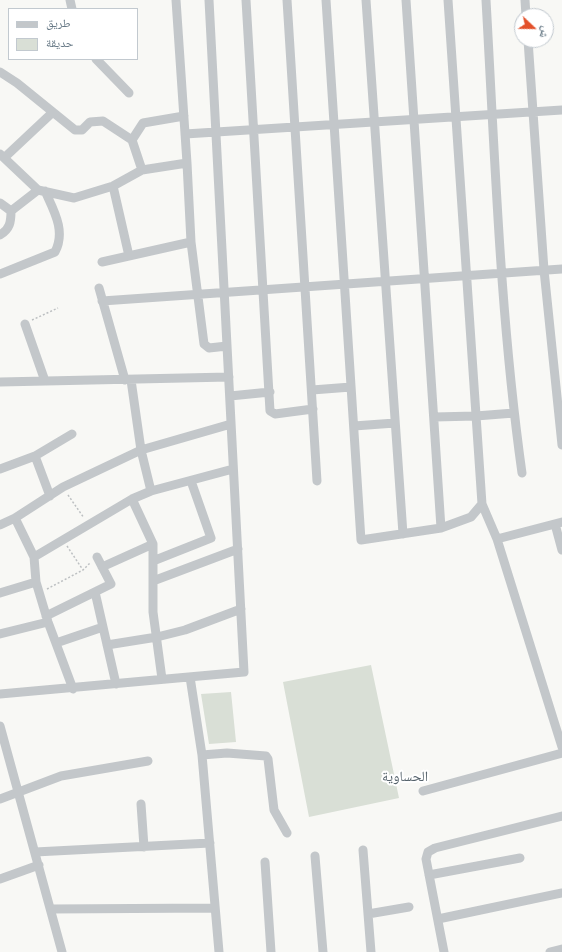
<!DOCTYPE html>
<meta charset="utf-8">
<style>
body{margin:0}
#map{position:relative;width:562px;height:952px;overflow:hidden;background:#f8f8f5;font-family:"Roboto Condensed","Noto Naskh Arabic",sans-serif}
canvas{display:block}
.legend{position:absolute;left:8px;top:8px;width:130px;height:52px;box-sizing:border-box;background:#fff;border:1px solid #c2c9cf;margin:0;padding:5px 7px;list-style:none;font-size:12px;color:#677986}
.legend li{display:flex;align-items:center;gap:8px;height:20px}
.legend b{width:20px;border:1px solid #c2c9cf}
.north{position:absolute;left:514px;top:8px;width:40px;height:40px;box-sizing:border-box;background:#fff;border:1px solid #c2c9cf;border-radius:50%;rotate:112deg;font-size:11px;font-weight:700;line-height:16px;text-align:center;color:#677986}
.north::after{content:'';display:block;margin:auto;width:14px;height:18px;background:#e3502a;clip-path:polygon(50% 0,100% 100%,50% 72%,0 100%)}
</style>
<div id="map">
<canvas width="562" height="952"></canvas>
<ul class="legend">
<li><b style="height:5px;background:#c3c7ca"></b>طريق</li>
<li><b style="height:11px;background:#d9dfd6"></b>حديقة</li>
</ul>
<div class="north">ش</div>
</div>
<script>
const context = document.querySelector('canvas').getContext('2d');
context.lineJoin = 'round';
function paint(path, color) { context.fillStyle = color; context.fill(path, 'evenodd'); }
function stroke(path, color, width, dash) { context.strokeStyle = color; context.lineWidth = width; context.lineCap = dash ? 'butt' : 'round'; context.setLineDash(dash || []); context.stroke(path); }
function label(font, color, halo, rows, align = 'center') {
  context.font = font + ' "Roboto Condensed","Noto Naskh Arabic",sans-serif'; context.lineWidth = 4; context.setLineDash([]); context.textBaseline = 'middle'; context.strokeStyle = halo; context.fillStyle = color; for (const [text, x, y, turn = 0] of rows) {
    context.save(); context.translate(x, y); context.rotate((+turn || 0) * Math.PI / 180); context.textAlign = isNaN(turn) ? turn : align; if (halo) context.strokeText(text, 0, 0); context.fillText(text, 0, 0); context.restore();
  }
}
paint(new Path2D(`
 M371 665 399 798 309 817 283 682Z
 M231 692 236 742 209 744 201 694Z`), '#d9dfd6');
stroke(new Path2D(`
 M32 320 58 308
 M68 495 84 518
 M67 546 83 570
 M47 589 83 570 91 562`), '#bdc0c2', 1.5, [2, 2]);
stroke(new Path2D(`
 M70 0 72 9
 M176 0 187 163 191 242 204 344 209 348 227 346
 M246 0 270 411 275 414 313 409
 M287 0 317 481
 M326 0 361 540 441 528 471 517 482 504
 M366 0 403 534
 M406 0 441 528
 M448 0 482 504 497 539 562 747
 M486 0C495 158 500 316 522 473
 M525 0 526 16
 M528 40 544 270 562 445
 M96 59 129 93
 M0 72 17 83 75 130H82L90 122 103 121 132 140 142 170
 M185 134 562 110
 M132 140 143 123 184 116
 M0 154 38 190 74 198 113 186 142 170 187 163
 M4 158 53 112
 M113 186 129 256
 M0 203 11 211C11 222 10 229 0 235
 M11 211 38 190
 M102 262 191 242
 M0 274 55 252C66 231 54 211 45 191
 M99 288 125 380
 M102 301 562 269
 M25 324 45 381
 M131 380 141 450 151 491
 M0 382 229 377
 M312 390 351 387
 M230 396 270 392
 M434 417 476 416 514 413
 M354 426 395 423
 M35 456 50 496
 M0 469 35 456 72 434
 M132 499 153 544V612L162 679
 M15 518 34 557 36 582 48 622 73 689
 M555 524 562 550
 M0 525 15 518 63 487 141 450 231 424
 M497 539 562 522
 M34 557 132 499 151 491 233 469
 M153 561 211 538 191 481
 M102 567 153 544
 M153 581 238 549
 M95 592 116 684
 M0 593 36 582
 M46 616 111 584 97 557
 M0 634 48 622
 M56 643 103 627
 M107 645 157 637 185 630 241 609
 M190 677 202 755 219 952
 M0 694 244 672 209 0
 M0 726 62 952
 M202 755 227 753 266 756 268 759 274 810 287 833
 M423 791 562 753
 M0 799 61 776 148 761
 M141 804 144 847
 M363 850 371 952
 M35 852 210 843
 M315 856 323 952
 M265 862 271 952
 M429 875 520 858
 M0 879 39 865
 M51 909 215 908
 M368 914 409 907
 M438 919 562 893
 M444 952 426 859 428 852 435 848 562 816
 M550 952 562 949`), '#c3c7ca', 9);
label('14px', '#55626b', '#fff', [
 ["الحساوية",405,777]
]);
</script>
